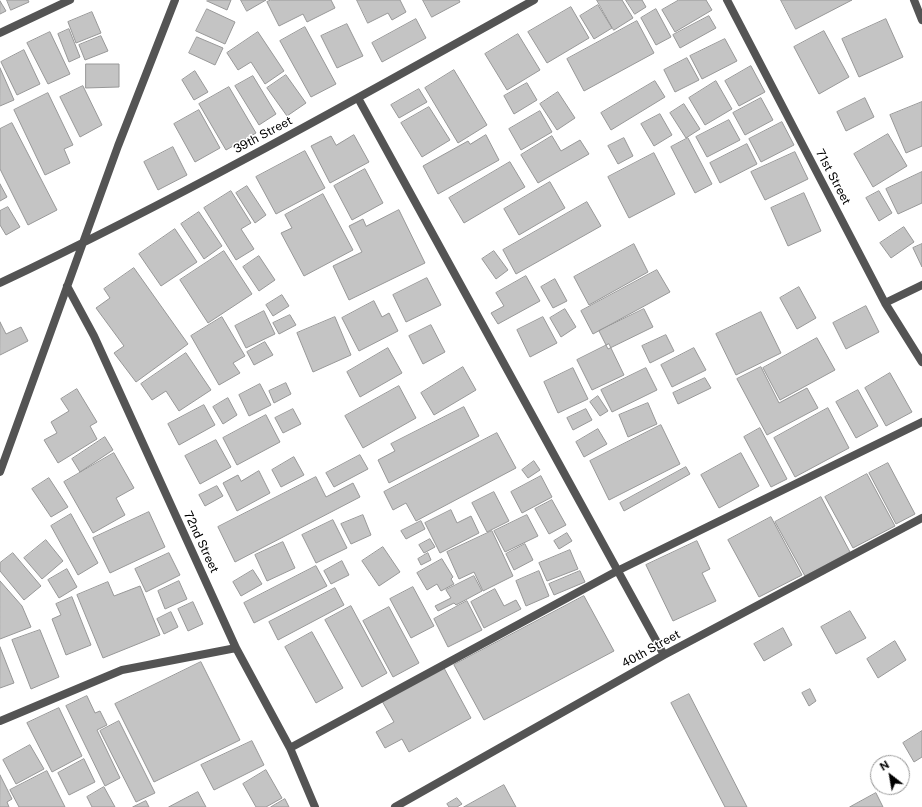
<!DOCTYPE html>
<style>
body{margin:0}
#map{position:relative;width:922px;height:807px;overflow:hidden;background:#fff;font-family:"Public Sans",sans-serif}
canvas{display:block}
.north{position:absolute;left:870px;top:755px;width:40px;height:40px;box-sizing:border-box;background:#fff;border:1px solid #999;border-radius:50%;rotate:329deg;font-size:11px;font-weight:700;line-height:16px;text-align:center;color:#000}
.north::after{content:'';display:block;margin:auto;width:14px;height:18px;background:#000;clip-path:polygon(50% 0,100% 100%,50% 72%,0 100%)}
</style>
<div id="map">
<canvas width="922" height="807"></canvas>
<div class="north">N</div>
</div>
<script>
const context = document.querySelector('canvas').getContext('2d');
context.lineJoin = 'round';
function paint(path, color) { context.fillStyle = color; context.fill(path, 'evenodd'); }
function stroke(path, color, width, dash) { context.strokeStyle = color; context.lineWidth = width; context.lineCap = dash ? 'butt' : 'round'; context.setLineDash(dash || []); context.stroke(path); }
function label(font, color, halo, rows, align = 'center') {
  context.font = font + ' "Public Sans",sans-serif'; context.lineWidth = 3; context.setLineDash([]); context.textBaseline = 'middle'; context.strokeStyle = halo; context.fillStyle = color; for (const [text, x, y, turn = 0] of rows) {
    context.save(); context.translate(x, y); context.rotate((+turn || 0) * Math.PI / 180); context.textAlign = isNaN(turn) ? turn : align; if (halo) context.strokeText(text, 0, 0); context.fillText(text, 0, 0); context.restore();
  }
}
const building = new Path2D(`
 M7 0H28L29 2 11 10Z
 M208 0H231L227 10 207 1Z
 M241 0H266L247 11Z
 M271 0H331L335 8 307 22 303 14 279 26 267 2Z
 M357 0H400L406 12 392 20 388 13 368 23Z
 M423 0H459L460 2 432 17Z
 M597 0H622L633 18 614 30Z
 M626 0H642L646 7 635 14Z
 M679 0H706L712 10 675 32 662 10Z
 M781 0H852L796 29Z
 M0 1 6 11 0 14Z
 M598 5 612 28 594 39 580 16Z
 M571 7 589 38 547 63 528 32Z
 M207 9 235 22 225 44 196 31Z
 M656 9 671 37 656 45 641 18Z
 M92 12 101 33 76 43 68 22Z
 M709 16 716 28 680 48 673 35Z
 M416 19 426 38 382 62 372 43Z
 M886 19 903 57 859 77 842 39Z
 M637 21 654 53 584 91 567 59Z
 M347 24 363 56 337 68 321 36Z
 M305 27 336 84 311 97 280 41Z
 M69 29 80 57 69 62 58 34Z
 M824 31 849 77 819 94 794 47Z
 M50 32 70 74 48 84 27 43Z
 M258 32 284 71 265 84 251 62 238 70 227 53Z
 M518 34 540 70 507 90 485 54Z
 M101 36 108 51 85 60 79 45Z
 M197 37 223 48 215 65 189 53Z
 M725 39 737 61 702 79 690 56Z
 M24 50 40 84 17 95 1 62Z
 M687 58 699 80 675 92 664 70Z
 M86 64H119V87L86 88Z
 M751 66 765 92 739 106 725 81Z
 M0 68 14 100 0 106Z
 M454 70 487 125 458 143 425 88Z
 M195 71 208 92 194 100 182 80Z
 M286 75 306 103 287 116 267 88Z
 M253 76 276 114 259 125 235 86Z
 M655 81 665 97 611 130 601 113Z
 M716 81 732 109 705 125 689 98Z
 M527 83 537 100 514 114 504 96Z
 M83 86 102 125 80 137 60 97Z
 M229 87 256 133 226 150 199 104Z
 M419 89 427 102 399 118 391 105Z
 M558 92 575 118 557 130 540 104Z
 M48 93 73 145 64 149 70 163 45 175 14 110Z
 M761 98 773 120 745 135 733 113Z
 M865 98 874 117 846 131 837 112Z
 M922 102V146L906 153 890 115Z
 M684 104 700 129 686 138 670 113Z
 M429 107 450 140 422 157 401 123Z
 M199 110 220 148 195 162 174 124Z
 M540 111 552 132 521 150 509 129Z
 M660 114 672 135 654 146 641 124Z
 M729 120 740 140 707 157 696 137Z
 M782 122 794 145 761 162 749 139Z
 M12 123 57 210 28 225 0 169V129Z
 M888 134 907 166 873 187 854 154Z
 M354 135 369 162 330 183 311 146 331 136 336 145Z
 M486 135 499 160 438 194 423 166 468 141 470 144Z
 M552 136 561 151 580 140 589 154 538 183 521 155Z
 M624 138 633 156 618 164 608 146Z
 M688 138 712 184 695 193 671 147Z
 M747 144 757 164 720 183 710 163Z
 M173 147 187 175 158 190 144 162Z
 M305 151 325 188 276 214 256 177Z
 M795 152 808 179 765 200 751 172Z
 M654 153 675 194 629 218 608 177Z
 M510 162 525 187 464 223 449 198Z
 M365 169 383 203 352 220 334 186Z
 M922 172V203L898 214 886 189Z
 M550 182 565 208 519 235 504 209Z
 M0 184 7 197 0 201Z
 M247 186 266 215 255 223 236 193Z
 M231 191 251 223 241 229 254 249 236 260 204 208Z
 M879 191 892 213 879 221 866 198Z
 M804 193 821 231 788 246 771 208Z
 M323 194 353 250 304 276 281 233 292 228 285 215Z
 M587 202 601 226 516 274 503 250Z
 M8 207 20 227 6 235 0 225V211Z
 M399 210 425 263 349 300 333 266 362 252 349 226 363 219 366 226Z
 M199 212 222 246 204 259 181 224Z
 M904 227 914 242 891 258 880 243Z
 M175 229 197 262 161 286 139 254Z
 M634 244 648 272 589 305 574 277Z
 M922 244V267L913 248Z
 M224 251 252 294 208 323 180 280Z
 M494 251 508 270 496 279 482 259Z
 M259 256 275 280 259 291 243 267Z
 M134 268 188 344 136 382 114 353 124 346 96 308 110 298 104 289Z
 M657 270 670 292 593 334 581 311Z
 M526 276 540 301 498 324 491 313 504 306 496 293Z
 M427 278 441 305 406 322 393 295Z
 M555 279 567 301 553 308 541 287Z
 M799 287 816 318 797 329 780 298Z
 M282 295 289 306 273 316 266 305Z
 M374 301 382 317 389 313 398 331 359 351 342 318Z
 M866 306 879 332 846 349 833 323Z
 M565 309 576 327 561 337 550 318Z
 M644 309 653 327 608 349 599 331Z
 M264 311 275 334 246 348 235 326Z
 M761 312 781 353 736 375 716 334Z
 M290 315 296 325 279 334 273 323Z
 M222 317 245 356 233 363 240 373 219 385 191 336Z
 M335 317 351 355 313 372 297 333Z
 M543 317 557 343 530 357 517 330Z
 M0 322 6 334 21 327 28 341 0 355Z
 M431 325 445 352 423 364 409 336Z
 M666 335 674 351 650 363 642 346Z
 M817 338 835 370 780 400 763 368Z
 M265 342 273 355 254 365 247 352Z
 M609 344 624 375 592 390 577 360Z
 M388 348 402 373 360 397 347 372Z
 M694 348 706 370 672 387 661 365Z
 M186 353 211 390 179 411 166 391 152 400 141 384Z
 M463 367 476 390 434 415 421 393Z
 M761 367 779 403 807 388 818 408 767 435 737 379Z
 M573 368 588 399 558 413 544 382Z
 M646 368 657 390 612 412 601 390Z
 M890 373 912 412 886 426 865 388Z
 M705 378 711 388 678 404 673 393Z
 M286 383 291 394 274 403 269 391Z
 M260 384 271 405 249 416 239 395Z
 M399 386 416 418 363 448 345 416Z
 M77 389 97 422 90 426 97 439 58 463 44 440 57 433 51 422 69 411 61 399Z
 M858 390 878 426 856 438 836 402Z
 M598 396 608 411 600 416 590 402Z
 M228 398 237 415 223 424 213 407Z
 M648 403 657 424 628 437 619 415Z
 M204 405 215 425 179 445 168 424Z
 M464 407 479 436 389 483 378 460 395 451 391 444Z
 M828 408 849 448 795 477 774 438Z
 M293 409 301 424 283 433 275 418Z
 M586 409 592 420 573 430 567 418Z
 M266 415 280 442 237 465 223 438Z
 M661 425 680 464 609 500 590 461Z
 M760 428 787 479 771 487 744 437Z
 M598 429 607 444 584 457 576 442Z
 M497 433 516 468 416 521 406 503 393 510 384 492Z
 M105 437 113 450 80 472 72 459Z
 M216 440 231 467 200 484 185 456Z
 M114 453 134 488 116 498 125 515 93 533 64 482Z
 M741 453 759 486 719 508 701 475Z
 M360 455 368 469 334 487 326 473Z
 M294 457 304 475 281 487 272 470Z
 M534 461 540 470 528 478 522 470Z
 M888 463 915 514 896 524 869 473Z
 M686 467 690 474 624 511 620 503Z
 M259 471 270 493 237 511 223 483 238 475 241 481Z
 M867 474 895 526 853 548 825 497Z
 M541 476 552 497 522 513 511 492Z
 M316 477 326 497 353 483 360 497 235 562 218 527Z
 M49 478 68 507 51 517 32 489Z
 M217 486 223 496 205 506 199 495Z
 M494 492 509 521 487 532 472 503Z
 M821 497 850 552 805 576 775 522Z
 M552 500 566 525 549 534 535 509Z
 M451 510 457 523 471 516 479 533 440 553 425 523Z
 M149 512 165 547 110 573 93 538Z
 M71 514 98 563 78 575 51 526Z
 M363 515 371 535 351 544 341 524Z
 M527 515 538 536 505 552 494 531Z
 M771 517 802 575 759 597 728 540Z
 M333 520 347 548 316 563 302 535Z
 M421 521 425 529 406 539 401 531Z
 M492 531 513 576 483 591 474 572 459 579 447 552Z
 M567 533 572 541 559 549 554 541Z
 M430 539 435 547 424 553 419 545Z
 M46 540 63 561 42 579 24 558Z
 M697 541 710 569 702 573 716 601 673 621 646 565Z
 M283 542 295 568 267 581 255 555Z
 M525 544 533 560 514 570 506 554Z
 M383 547 400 572 379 586 362 561Z
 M570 550 578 569 547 581 539 563Z
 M13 553 41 586 24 600 0 571V563Z
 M169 553 180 575 146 592 135 569Z
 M428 553 431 560 421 565 418 559Z
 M442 559 453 577 451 579 454 584 441 591 437 584 427 590 417 573Z
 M342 561 349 575 331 584 324 571Z
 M316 566 327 586 254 623 244 603Z
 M67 569 77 587 59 598 48 580Z
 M253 570 262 584 241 596 233 582Z
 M539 571 549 596 526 606 516 581Z
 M580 571 585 582 554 595 549 584Z
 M474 576 482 591 456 605 454 603 438 611 435 606 451 598 446 590Z
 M0 581 22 606 31 627 0 639Z
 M179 581 187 599 165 609 158 591Z
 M108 582 114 596 140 586 160 635 103 658 77 595Z
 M413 587 434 626 411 638 390 599Z
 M335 588 344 605 278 640 269 622Z
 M495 589 504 606 516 600 521 609 484 628 471 602Z
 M584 596 614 651 484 720 454 665Z
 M72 597 91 645 66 655 52 619 61 615 56 604Z
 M467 601 482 630 448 647 434 619Z
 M193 602 203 624 188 631 178 609Z
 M351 606 387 673 362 687 325 620Z
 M389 607 419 663 393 677 363 621Z
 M850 611 866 638 836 654 821 627Z
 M171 612 178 627 164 634 157 619Z
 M783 628 792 645 764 661 754 644Z
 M40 630 59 677 31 689 12 640Z
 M312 632 343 688 316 703 285 647Z
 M895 641 906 660 878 678 867 659Z
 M0 647 14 683 0 688Z
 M201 662 240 740 154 782 115 704Z
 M444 668 471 718 409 752 402 739 385 748 376 732 394 722 382 701Z
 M810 689 816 701 809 706 802 693Z
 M689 694 747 807H725L671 703Z
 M87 696 95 713 100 711 107 725 97 730 120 778 105 786 66 706Z
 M59 708 82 756 52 772 27 723Z
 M119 721 155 793 136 802 100 731Z
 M922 731V757L914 762 903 743Z
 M252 741 264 765 214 790 201 765Z
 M30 745 44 769 16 784 3 760Z
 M84 759 95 782 69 795 58 773Z
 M266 770 282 798 266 807H256L243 784Z
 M47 771 65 807H19L10 790Z
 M0 775 12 799 7 802 9 807H0Z
 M504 785 516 807H464Z
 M104 787 115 807H92L87 797Z
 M198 792 206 807H169Z
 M876 793 883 807H850Z
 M457 798 462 804 457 807H449L447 804Z
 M285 799 289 807H271Z
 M146 801 149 807H133Z`);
paint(building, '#c4c4c4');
stroke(building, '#989898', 1);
stroke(new Path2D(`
 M727 0 885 303 922 362
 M914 0 922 20
 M0 33 70 0
 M358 98 664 655
 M0 283C182 197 358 98 534 0
 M67 286 94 336 236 648 290 748 315 807
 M885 303 922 285
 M0 472 118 146 175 0
 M0 721 122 670 236 648
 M290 748 617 571 922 422
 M395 807 664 655 922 518`), '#545454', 8);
label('12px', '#000', '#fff', [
 ["39th Street",263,135,-28],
 ["71st Street",833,177,62],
 ["72nd Street",201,542,65],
 ["40th Street",651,649,-29]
]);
</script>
